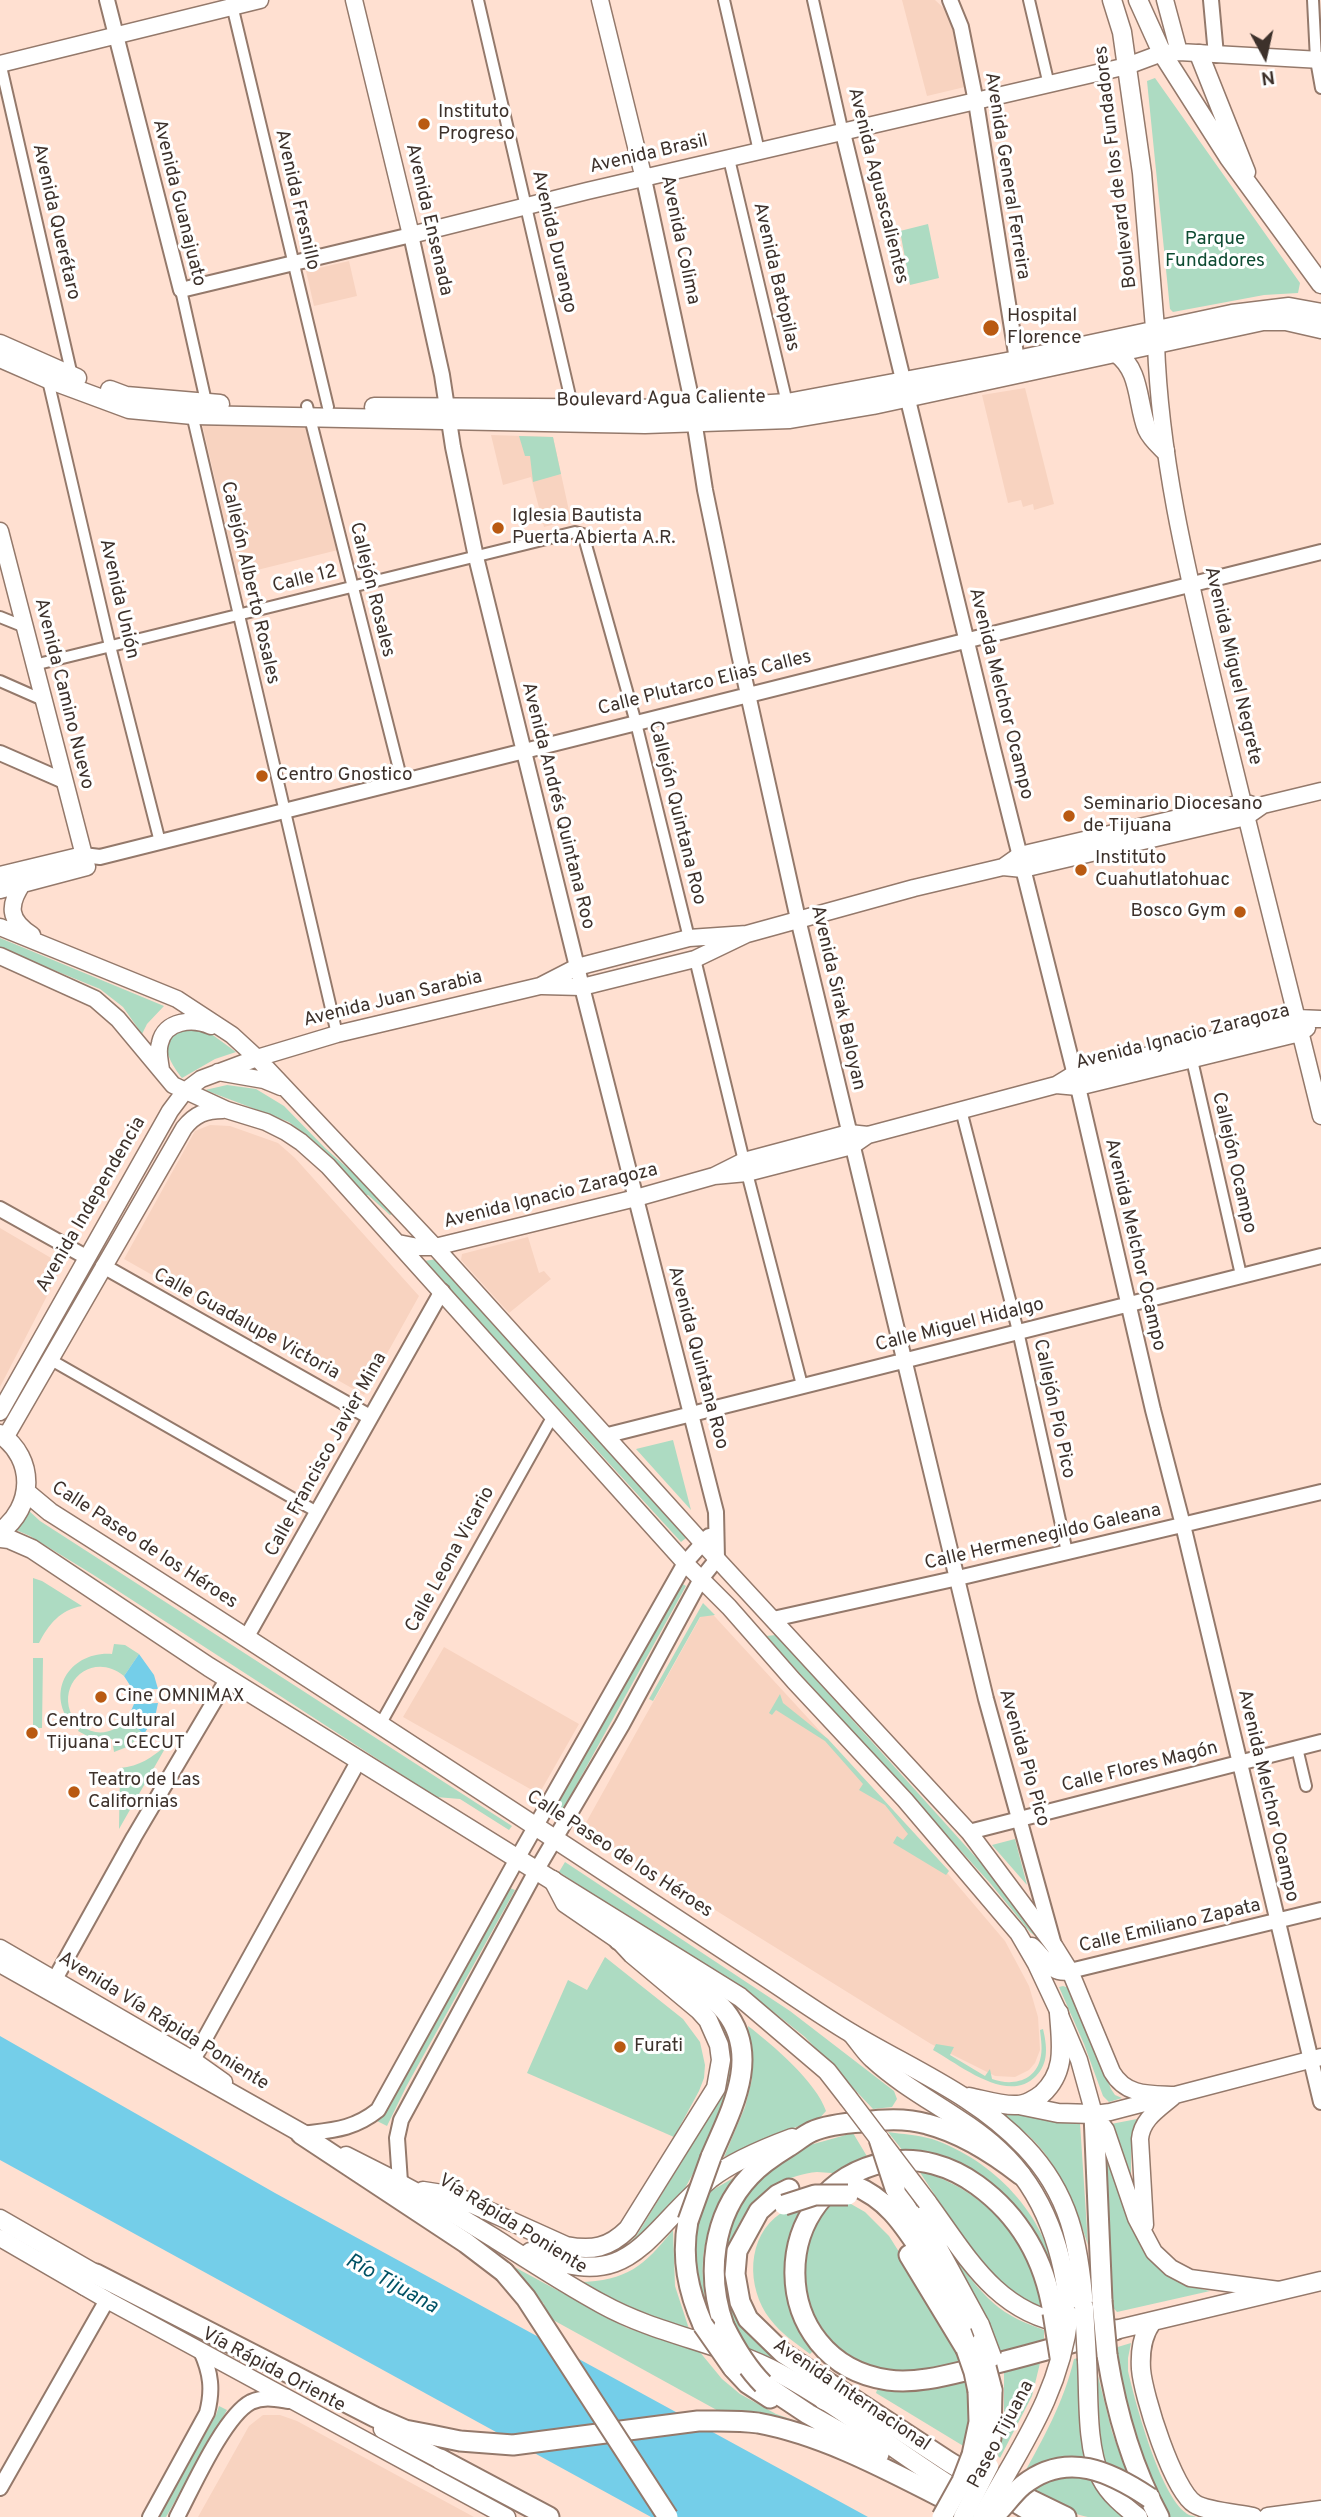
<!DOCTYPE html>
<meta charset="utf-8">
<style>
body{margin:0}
#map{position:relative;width:1321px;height:2517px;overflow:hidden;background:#ffe0d1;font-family:Overpass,sans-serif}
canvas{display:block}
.north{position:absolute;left:1230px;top:21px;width:70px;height:70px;-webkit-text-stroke:5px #fff;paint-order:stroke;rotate:172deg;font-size:19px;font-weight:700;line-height:28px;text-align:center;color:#3d312b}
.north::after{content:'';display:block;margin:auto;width:24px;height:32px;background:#3d312b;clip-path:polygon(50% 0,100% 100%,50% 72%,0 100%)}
</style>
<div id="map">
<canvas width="1321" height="2517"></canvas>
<div class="north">N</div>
</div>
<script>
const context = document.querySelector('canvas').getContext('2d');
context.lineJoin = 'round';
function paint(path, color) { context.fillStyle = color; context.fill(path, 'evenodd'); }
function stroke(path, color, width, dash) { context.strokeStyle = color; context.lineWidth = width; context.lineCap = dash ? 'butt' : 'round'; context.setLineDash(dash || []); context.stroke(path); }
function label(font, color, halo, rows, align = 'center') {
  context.font = font + ' Overpass,sans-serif'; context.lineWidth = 6; context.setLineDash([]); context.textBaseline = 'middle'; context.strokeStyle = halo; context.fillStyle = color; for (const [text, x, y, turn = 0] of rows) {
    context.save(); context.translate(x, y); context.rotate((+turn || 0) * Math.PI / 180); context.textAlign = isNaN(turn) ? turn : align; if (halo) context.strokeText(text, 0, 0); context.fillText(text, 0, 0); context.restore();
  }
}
paint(new Path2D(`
 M902 0H935L951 15 969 86 927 96Z
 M349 261 357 296 314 306 306 271Z
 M1025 388 1054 504 1034 510 1033 504 1023 507 1021 500 1008 503 982 395Z
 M202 423 307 425 338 550 237 575Z
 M491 435 553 437 571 520 544 527 531 477 503 485Z
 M210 1125 230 1126 278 1143 295 1158 419 1296 364 1395 124 1259 195 1131Z
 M0 1228 63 1265 0 1387Z
 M528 1237 539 1273 544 1271 551 1279 509 1313 461 1260 462 1254Z
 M706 1607 909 1828 1005 1941 1029 1986 1038 2017 1040 2050 1035 2063 1029 2070 1015 2077 995 2076 931 2044 583 1828Z
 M444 1647 579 1724 539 1794 403 1717Z
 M263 2415H280L297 2421 474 2517H198L249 2426Z`), '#f8d3c0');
paint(new Path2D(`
 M1155 78 1300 283 1298 293 1264 295 1173 312 1170 309 1147 81Z
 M928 224 939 278 910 285 900 231Z
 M519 436 553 437 561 474 533 482 530 456H525Z
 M0 938 164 1006 147 1024 142 1034 123 1007 100 989 0 948Z
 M190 1028 210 1033 236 1052 215 1059 182 1078C174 1068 156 1042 174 1032 178 1030 186 1029 190 1028Z
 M227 1085 256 1089 284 1106 325 1148 369 1187 392 1214 390 1215 368 1195H364L318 1145 289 1122 205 1090Z
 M437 1259 686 1538 681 1542 424 1261Z
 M673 1440 691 1510 636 1449Z
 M28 1510 40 1521 102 1561 512 1826 509 1830 460 1799 436 1797 92 1574 30 1536 16 1530Z
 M33 1578 42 1581 82 1606C60 1610 49 1624 39 1643H33Z
 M681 1583 686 1586 561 1813 555 1809Z
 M703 1603 715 1615 700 1617 653 1701 649 1699Z
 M776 1635 980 1862 996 1877 1040 1938 1039 1939 1030 1932 990 1883 766 1636Z
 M114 1644 125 1645 139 1654 124 1676C91 1649 52 1686 75 1721L71 1724C45 1690 71 1651 112 1654Z
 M33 1658H43L42 1728H33Z
 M780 1694 783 1703 828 1739 949 1871 946 1875 893 1843 897 1836 903 1840 908 1834 885 1805 859 1790 863 1784 825 1741 776 1710 772 1715 769 1713Z
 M127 1720 144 1734 127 1747 114 1752 112 1739 91 1738 78 1731 81 1726C97 1737 114 1733 127 1720Z
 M167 1745 119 1829 120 1768C140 1766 151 1758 167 1745Z
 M1015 1839 1027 1885 992 1845Z
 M565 1862 790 2011 894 2091 897 2099 892 2107 873 2109 805 2037 771 2010 559 1872Z
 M510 1888 515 1890 406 2087 387 2126 377 2121 386 2111Z
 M605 1957 683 2019 700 2042 705 2065 704 2078 699 2091 674 2137 527 2073 568 1980 587 1990Z
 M1063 1986 1069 1988 1111 2089 1115 2095 1122 2098 1109 2102 1103 2096 1084 2044 1059 1987Z
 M712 2005 728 2028 737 2069 707 2148 684 2190 635 2243 613 2259 609 2256 625 2247 637 2235 723 2094C734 2060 720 2038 708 2008Z
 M748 2026C772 2044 817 2083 826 2111L818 2120 784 2131 724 2157 745 2107 752 2079Z
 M1043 2029C1047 2046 1049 2063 1036 2076 1008 2105 960 2065 933 2050L936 2044 954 2047 950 2055 985 2076 990 2069 992 2079C1011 2086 1034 2082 1040 2060 1043 2050 1041 2040 1040 2030Z
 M995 2112 1080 2123 1088 2245C1076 2206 1058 2162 1027 2134 1017 2126 1006 2119 995 2112Z
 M1137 2119 1131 2137V2176L1111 2124Z
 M1100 2131C1108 2153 1116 2176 1123 2198 1141 2248 1153 2279 1210 2291L1117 2312 1110 2304Z
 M888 2132C902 2134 918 2135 932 2139 993 2160 1046 2214 1056 2280L1040 2244 970 2170 950 2159 932 2154 903 2151Z
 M853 2133 868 2158C861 2160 854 2162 848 2166 845 2168 842 2171 839 2172 833 2174 824 2172 817 2172 804 2173 788 2178 776 2185 712 2224 712 2313 772 2355L771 2359 749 2350 741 2343 722 2296V2252L740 2199 767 2173 786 2158 810 2145Z
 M747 2170C702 2221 695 2257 710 2323L695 2281 693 2236 703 2200 711 2191Z
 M919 2171C984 2188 1033 2243 1042 2310 992 2289 949 2216 919 2171Z
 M832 2201 851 2204 865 2212 889 2236 952 2336 965 2361C941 2367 916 2375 890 2371 828 2362 790 2296 808 2237 813 2223 823 2212 832 2201Z
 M806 2202C800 2214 791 2228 788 2242 778 2283 789 2317 813 2351L810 2354C796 2343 781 2334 770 2319 746 2288 746 2236 781 2213 788 2208 798 2205 806 2202Z
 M929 2219C951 2250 973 2290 1005 2312 1017 2320 1031 2325 1044 2330V2344L999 2354Z
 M673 2230 675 2286 689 2329 633 2313 579 2282C627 2281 644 2266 673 2230Z
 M496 2257 627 2328 699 2351 722 2379 740 2394 776 2414 793 2420 724 2414 544 2315V2304Z
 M1131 2343 1128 2358V2371C1135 2402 1160 2495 1186 2513 1187 2515 1194 2516 1196 2517H1169L1140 2458 1111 2349Z
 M1078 2358 1084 2461 1103 2498 1122 2517C1111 2517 1098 2517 1088 2517 1065 2513 1037 2495 1022 2477 1043 2439 1064 2402 1074 2359Z
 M1040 2363 1032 2396 1000 2458 998 2456 1004 2426V2371Z
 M1097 2372 1112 2432 1128 2476 1105 2465 1101 2453Z
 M970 2380 973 2411 965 2447 876 2393 877 2390C910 2392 938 2387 970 2380Z
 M219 2406 227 2410 166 2517H159L216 2415Z`), '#addbc2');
paint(new Path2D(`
 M139 1654 154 1675 158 1689 133 1690 124 1676Z
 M158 1703 155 1717 144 1734 127 1720 134 1704Z
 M0 2036 275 2193 868 2517H651L0 2160Z`), '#74cee9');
const minor = new Path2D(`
 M478 0 573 409
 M724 0 759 151
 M813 0 843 133
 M1029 0 1049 85
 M1313 0 1316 60 1321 88
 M231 1 328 407
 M0 62 73 380
 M729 159 787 403
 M181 290 207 406
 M47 376 110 646 160 842
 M307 406 402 781
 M191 410 337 1034
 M0 617 25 627
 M34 665 575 532 583 534 636 723 689 938
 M0 681 43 700
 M695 959 744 1161
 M1192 1060 1241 1275
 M961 1110 1018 1331 1067 1552
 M747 1173 802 1385
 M51 1360 317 1512
 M381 1723 554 1414
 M1297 1748 1306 1786`);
const tertiary = new Path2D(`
 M107 0 181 290 411 235 442 375 453 447 476 557 582 987 716 1512 717 1559 701 1579 622 1725 536 1871 401 2120 397 2138 400 2182
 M950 0 961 27 976 102 1017 360
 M1211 0 1216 55
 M843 133 993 749 1078 1087 1153 1410 1183 1525 1321 2102
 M644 179 689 388 705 490 739 654 798 919 986 1699 1054 1945
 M0 753 64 781
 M83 855 100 857 1321 552
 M0 1209 86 1257
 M103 1266 370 1417
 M608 1435 1321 1256
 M773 1619 958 1578 1321 1492
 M246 1638 442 1291
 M969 1832 1321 1742
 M1070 1971 1321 1910
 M55 1979 134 1837 228 1678
 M193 2060 359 1760
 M301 2134C332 2130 353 2130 378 2110L517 1859 685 1563 709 1536
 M0 2488 107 2300
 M150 2517 207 2413C213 2390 211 2373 201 2351
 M177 2517C192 2489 224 2416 251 2402 264 2396 276 2399 289 2401`);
const secondary = new Path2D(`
 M354 0 411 235 587 191 1127 66 1162 53 1179 52 1321 60
 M600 0 644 179
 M1165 0 1179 52
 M0 64 260 0
 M1156 344C1160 461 1188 574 1215 688 1249 831 1286 973 1321 1116
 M0 531 87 867 0 890
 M1003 867 1020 855 1242 803 1250 804
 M0 875 83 855
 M23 883C8 905 8 920 32 935
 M0 927 177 999 232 1035 257 1058 435 1247 717 1559 969 1832 1055 1947 1070 1971 1112 2072C1126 2096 1149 2094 1174 2095
 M0 956 95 999 118 1019 173 1085 227 1110 266 1122 286 1132 301 1142 328 1166 685 1563 729 1607 794 1681 905 1800 1018 1933 1036 1964 1059 2013 1079 2060 1094 2114 1106 2130 1136 2218 1154 2252 1171 2268 1190 2278 1279 2290
 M542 986 582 987 695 959 747 934 914 888 1003 867 1023 869 1246 817 1263 805 1321 791
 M161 1070C160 1061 157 1052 160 1043 165 1020 193 1018 211 1026
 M218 1072 264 1080 281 1087
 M1056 1085 1078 1087 1300 1033 1307 1028
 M714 1176 744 1161 849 1133 868 1135 1056 1085 1074 1074 1297 1018 1321 1019
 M398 1243 418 1247H435L636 1198 714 1176 747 1173 852 1146 868 1135
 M0 1412 170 1111 185 1091 201 1079 257 1058 337 1034 540 986 577 967 689 938 747 934
 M5 1438 184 1128C195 1114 206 1110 223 1110
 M1032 1946C1045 1957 1051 1976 1070 1971
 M0 1948 193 2060 224 2082
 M1094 2114 1110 2112 1321 2057
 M1145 2225 1140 2139C1142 2119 1158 2110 1173 2097
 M0 2238 107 2300 507 2517`);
const primary = new Path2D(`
 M1112 0 1122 32 1142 173 1156 340
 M1138 0 1162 53 1229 158 1321 284
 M1199 54 1246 172
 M0 344 77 378
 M1116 353C1141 370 1137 404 1147 429 1151 438 1158 444 1165 451
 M0 358 48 379 129 409 193 415 645 424 790 419 873 405 1263 321H1286L1321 329
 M110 390 126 396 220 404
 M374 407 692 409 787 403 1017 360 1232 314 1289 307 1321 313
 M0 1434C36 1459 34 1507 0 1532
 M26 1492 50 1512C287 1662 521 1817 756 1971 787 1991 819 2014 851 2033 911 2069 976 2095 1025 2147 1070 2194 1079 2244 1084 2307
 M0 1538 9 1539 32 1549 209 1667 740 1997 827 2071 848 2098
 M969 2097C984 2100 1002 2106 1017 2105 1025 2105 1036 2099 1042 2094 1067 2071 1061 2044 1059 2013
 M1019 2105 1058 2113 1094 2114
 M927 2202C966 2255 996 2313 1067 2324
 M920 2215 980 2325
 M1152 2322C1142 2336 1140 2351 1141 2369 1143 2395 1173 2491 1195 2504 1206 2511 1239 2514 1253 2517
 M1102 2328 1115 2330 1321 2281
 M1087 2360C1089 2395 1086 2446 1101 2478 1109 2494 1124 2506 1138 2517
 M1268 2517 1321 2510`);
const trunk = new Path2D(`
 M0 1963 312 2139
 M852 2034C859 2042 865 2052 873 2059 911 2094 961 2115 999 2150 1045 2192 1065 2255 1069 2315
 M346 2156C397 2181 446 2208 494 2238 530 2261 565 2284 602 2304 658 2335 723 2343 779 2373 846 2409 904 2459 970 2498
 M423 2191 455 2196 566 2246C592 2251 609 2248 628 2229L716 2088 721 2060 719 2045 708 2020 699 2010 632 1954 619 1940 565 1903 553 1880
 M0 2219 106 2280
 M530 2252C632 2295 642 2236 710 2179 733 2161 765 2148 792 2138
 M48 2256 85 2286
 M383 2429 451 2465`);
const motorway = new Path2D(`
 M619 1940C644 1951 665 1967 687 1982 700 1991 715 1999 725 2011 762 2057 730 2112 711 2157
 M1094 2114 1102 2301
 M301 2134 466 2243 504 2272
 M853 2185C893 2201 908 2233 932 2267L940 2271 980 2344
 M895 2188 921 2233
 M789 2189 777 2195 759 2211 737 2251 735 2274 740 2302 748 2319 783 2353 949 2462 1040 2517
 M688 2221C681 2258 688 2291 703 2325
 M909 2255 966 2349
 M96 2274 375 2417 405 2430 431 2435 460 2441 513 2445 698 2421C718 2421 738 2420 758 2423 822 2435 882 2467 939 2496
 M1053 2313C1045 2261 1020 2216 977 2185 951 2166 918 2156 887 2162 763 2186 765 2362 888 2380 917 2384 948 2375 977 2368 1023 2357 1069 2344 1115 2330
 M724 2326C706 2276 712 2216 750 2176 761 2164 775 2155 788 2147 796 2142 803 2136 811 2132 826 2125 847 2123 863 2122 884 2119 907 2118 927 2124 962 2133 993 2153 1021 2175
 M1107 2355C1116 2411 1132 2467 1159 2517
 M733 2368 747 2383 770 2398
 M763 2384 808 2414 879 2454
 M824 2400 847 2407 856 2412
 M972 2455 979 2422 978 2391
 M440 2459 549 2517
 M983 2462 991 2438 992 2390
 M1029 2499 1066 2517`);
stroke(minor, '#94796b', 14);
stroke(tertiary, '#94796b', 18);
stroke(secondary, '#94796b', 19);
stroke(primary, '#94796b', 21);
stroke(trunk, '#94796b', 21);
stroke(motorway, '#94796b', 23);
stroke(minor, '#fff', 10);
stroke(tertiary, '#fff', 14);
stroke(secondary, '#fff', 16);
stroke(primary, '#fff', 18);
stroke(trunk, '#fff', 18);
stroke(motorway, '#fff', 19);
const primaryBridge = new Path2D(`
 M848 2098 927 2202
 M1084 2307 1087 2360
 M980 2325 992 2357
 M963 2517 989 2466`);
const trunkBridge = new Path2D(`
 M982 2517C1019 2449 1060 2395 1069 2315`);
const motorwayBridge = new Path2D(`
 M879 2139 895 2188
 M784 2205 815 2195H848
 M688 2221 711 2157
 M504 2272 526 2298 668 2517
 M1102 2301 1107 2355
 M1053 2313 1060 2357
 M703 2325 733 2368
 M724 2326C735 2348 746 2367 763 2384
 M980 2344 992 2390
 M966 2349 974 2372 978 2391
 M942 2517 962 2481 972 2455
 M993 2517C1004 2507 1012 2494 1023 2485 1067 2450 1111 2472 1150 2498`);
stroke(primaryBridge, '#94796b', 21, []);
stroke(trunkBridge, '#94796b', 21, []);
stroke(motorwayBridge, '#94796b', 23, []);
stroke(primaryBridge, '#fff', 18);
stroke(trunkBridge, '#fff', 18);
stroke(motorwayBridge, '#fff', 19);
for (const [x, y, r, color] of [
 [424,124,7,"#b95a12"],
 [991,328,9,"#b95a12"],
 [498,528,7,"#b95a12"],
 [262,776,7,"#b95a12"],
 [1069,816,7,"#b95a12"],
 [1081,870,7,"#b95a12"],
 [1240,912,7,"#b95a12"],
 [101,1697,7,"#b95a12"],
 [32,1733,7,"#b95a12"],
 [74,1792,7,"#b95a12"],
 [620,2047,7,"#b95a12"]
]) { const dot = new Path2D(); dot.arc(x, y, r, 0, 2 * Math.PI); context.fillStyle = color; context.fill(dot); stroke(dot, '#fff', 2.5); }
label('19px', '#3d312b', '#fff', [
 ["Instituto",438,113],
 ["Progreso",438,135],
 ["Hospital",1007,317],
 ["Florence",1007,339],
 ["Iglesia Bautista",512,517],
 ["Puerta Abierta A.R.",512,539],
 ["Centro Gnostico",276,776],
 ["Seminario Diocesano",1083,805],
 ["de Tijuana",1083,827],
 ["Instituto",1095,859],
 ["Cuahutlatohuac",1095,881],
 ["Bosco Gym",1226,912,"right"],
 ["Cine OMNIMAX",115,1697],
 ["Centro Cultural",46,1722],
 ["Tijuana - CECUT",46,1744],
 ["Teatro de Las",88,1781],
 ["Californias",88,1803],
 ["Furati",634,2047]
], 'left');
label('19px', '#3d312b', '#fff', [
 ["Avenida Brasil",649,155,-13],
 ["Boulevard de los Fundadores",1117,167,-97],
 ["Avenida General Ferreira",1006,176,81],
 ["Avenida Aguascalientes",877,186,76],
 ["Avenida Fresnillo",296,200,77],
 ["Avenida Guanajuato",178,203,76],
 ["Avenida Ensenada",428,220,77],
 ["Avenida Querétaro",55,222,77],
 ["Avenida Colima",679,240,78],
 ["Avenida Durango",553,242,77],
 ["Avenida Batopilas",775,277,77],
 ["Boulevard Agua Caliente",661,400,-1],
 ["Calle 12",305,580,-14],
 ["Callejón Alberto Rosales",249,583,77],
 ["Callejón Rosales",371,590,76],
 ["Avenida Unión",118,599,77],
 ["Avenida Miguel Negrete",1232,666,77],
 ["Calle Plutarco Elias Calles",705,684,-14],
 ["Avenida Camino Nuevo",63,694,76],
 ["Avenida Melchor Ocampo",1000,694,76],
 ["Avenida Andrés Quintana Roo",557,806,76],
 ["Callejón Quintana Roo",676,813,76],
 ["Avenida Sirak Baloyan",837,998,77],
 ["Avenida Juan Sarabia",393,1000,-14],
 ["Avenida Ignacio Zaragoza",1183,1038,-14],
 ["Callejón Ocampo",1233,1163,77],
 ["Avenida Ignacio Zaragoza",551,1197,-14],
 ["Avenida Independencia",92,1205,-60],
 ["Avenida Melchor Ocampo",1134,1245,77],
 ["Calle Guadalupe Victoria",246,1325,29],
 ["Calle Miguel Hidalgo",960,1326,-14],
 ["Avenida Quintana Roo",697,1358,75],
 ["Callejón Pío Pico",1053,1409,78],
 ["Calle Francisco Javier Mina",327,1455,-61],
 ["Calle Hermenegildo Galeana",1043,1538,-13],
 ["Calle Paseo de los Héroes",144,1546,33],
 ["Calle Leona Vicario",451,1560,-61],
 ["Avenida Pio Pico",1023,1758,74],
 ["Calle Flores Magón",1140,1768,-14],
 ["Avenida Melchor Ocampo",1267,1796,77],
 ["Calle Paseo de los Héroes",619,1855,33],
 ["Calle Emiliano Zapata",1170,1927,-13],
 ["Avenida Vía Rápida Poniente",163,2022,32],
 ["Vía Rápida Poniente",512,2225,32],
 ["Vía Rápida Oriente",273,2371,28],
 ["Avenida Internacional",851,2396,34],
 ["Paseo Tijuana",1002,2435,-62]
]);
label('19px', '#0e4b32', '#fff', [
 ["Parque",1215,240],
 ["Fundadores",1215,262]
]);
label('italic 21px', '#005265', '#fff', [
 ["Río Tijuana",391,2285,29]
]);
</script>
